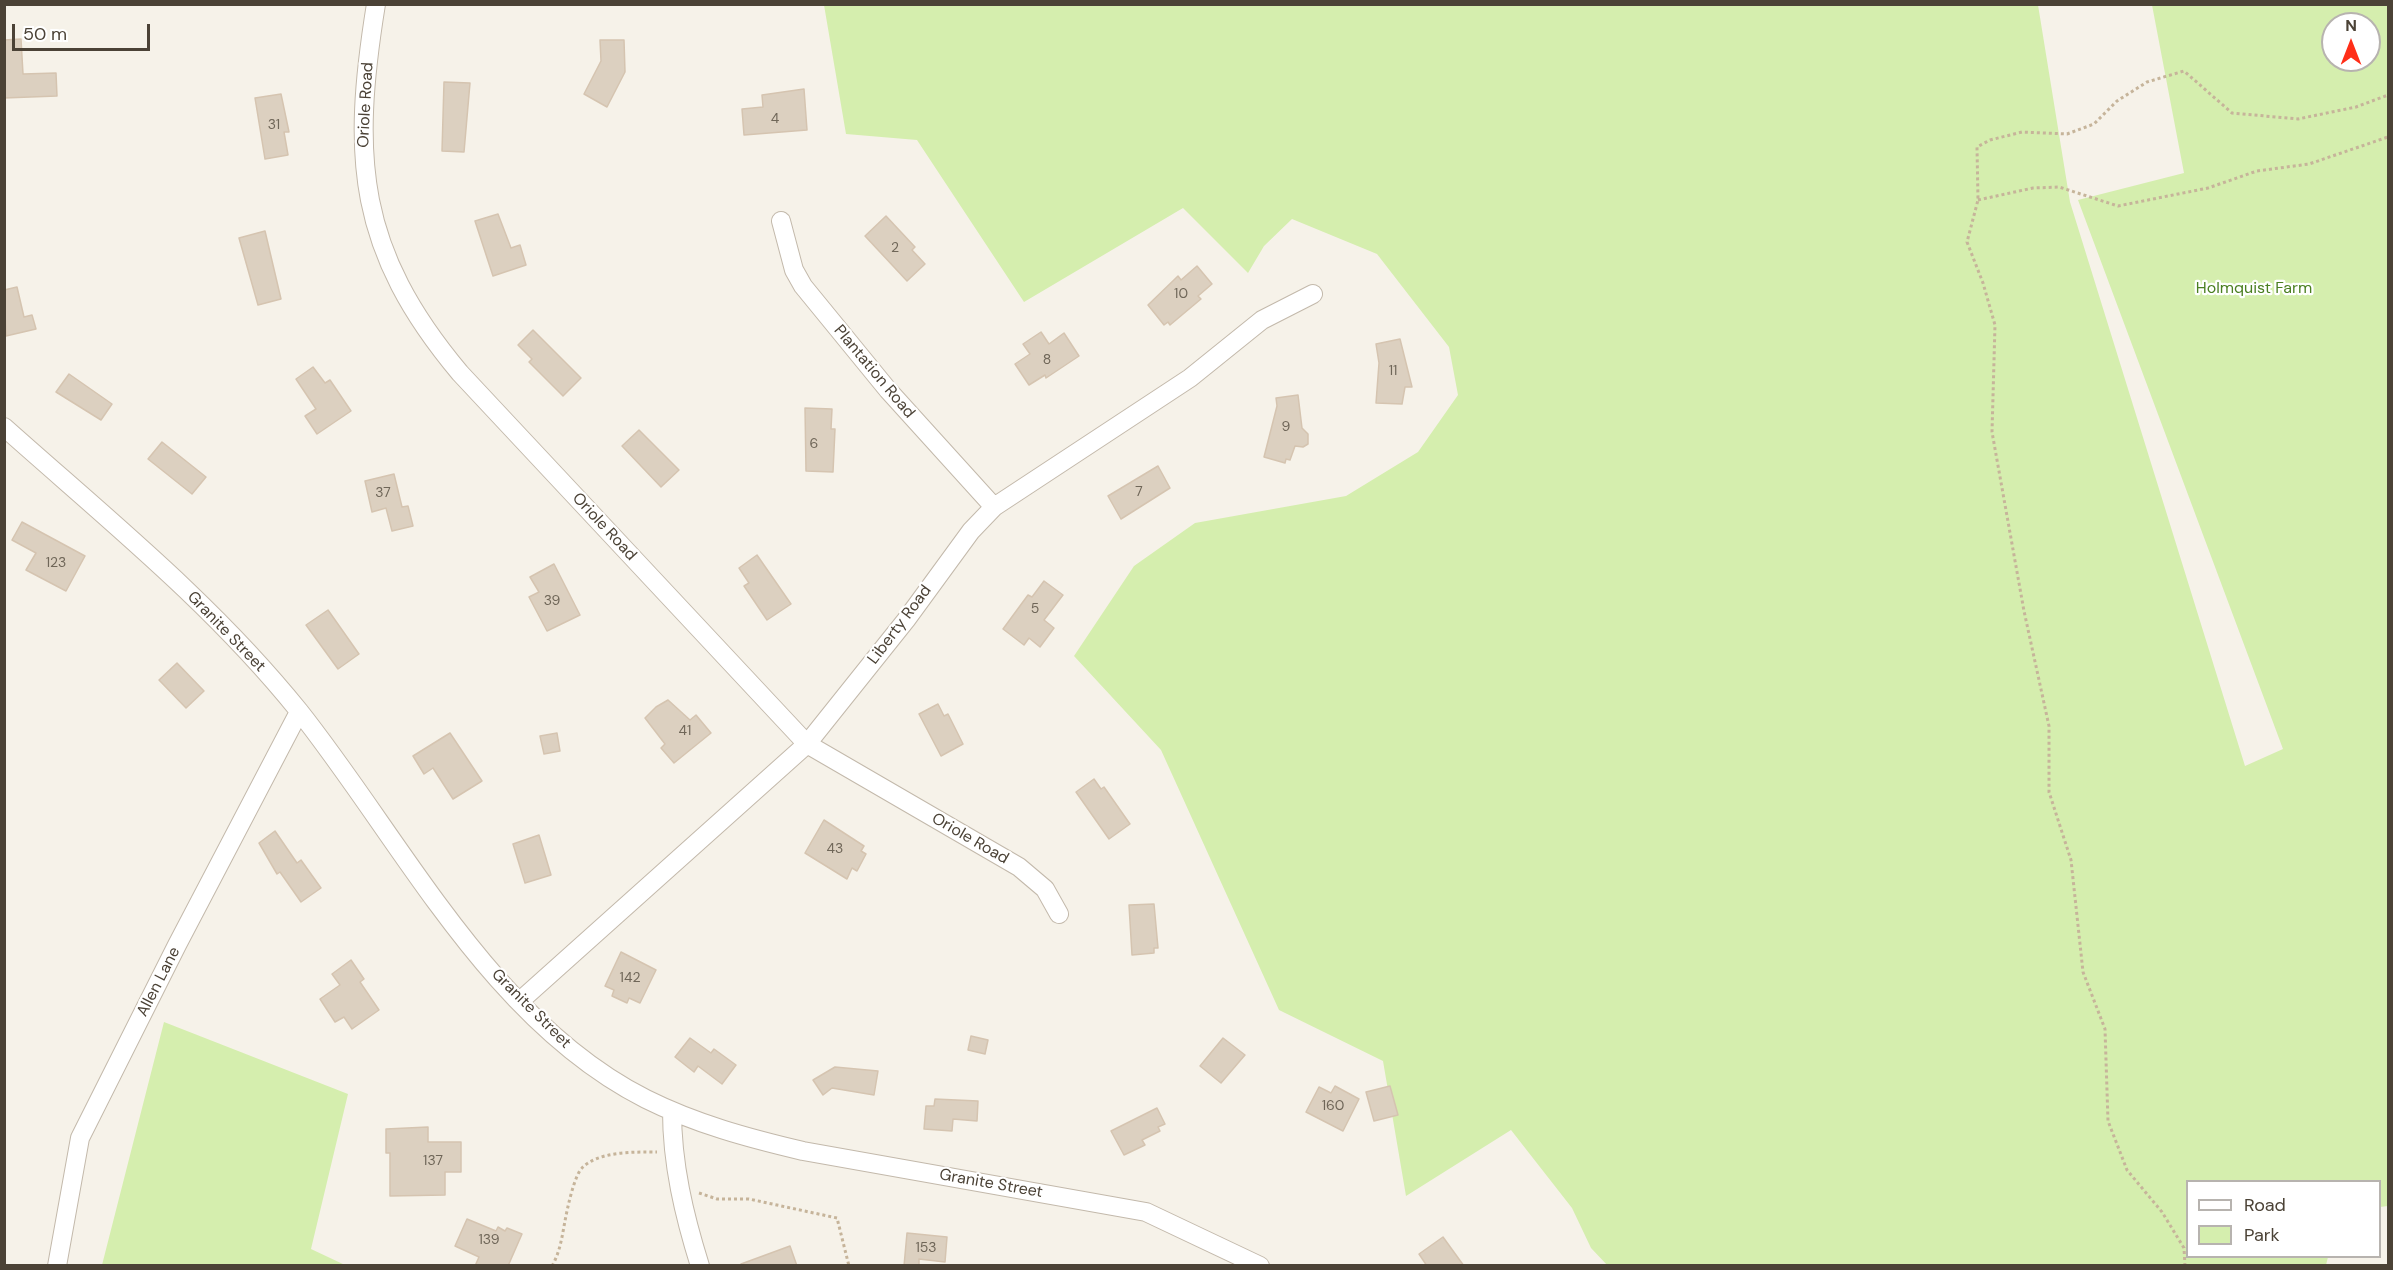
<!DOCTYPE html>
<style>
body{margin:0}
#map{position:relative;width:2393px;height:1270px;overflow:hidden;background:#f6f2e9;font-family:"DM Sans",sans-serif}
canvas{display:block}
.frame{position:absolute;inset:0;border:6px solid #4b4236;pointer-events:none}
.legend{position:absolute;left:2186px;top:1180px;width:195px;height:78px;box-sizing:border-box;background:#fff;border:2px solid #b7b3af;margin:0;padding:8px 10px;list-style:none;font-size:18px;color:#4b4236}
.legend li{display:flex;align-items:center;gap:12px;height:30px}
.legend b{width:30px;border:2px solid #b7b3af}
.north{position:absolute;left:2321px;top:12px;width:60px;height:60px;box-sizing:border-box;background:#fff;border:2px solid #b7b3af;border-radius:50%;rotate:0deg;font-size:16px;font-weight:700;line-height:24px;text-align:center;color:#4b4236}
.north::after{content:'';display:block;margin:auto;width:21px;height:27px;background:#ff2e18;clip-path:polygon(50% 0,100% 100%,50% 72%,0 100%)}
.scale{position:absolute;left:12px;top:24px;width:138px;height:27px;box-sizing:border-box;border:3px solid #4b4236;border-top:0;padding-left:8px;font-size:18px;line-height:21px;white-space:nowrap;color:#4b4236;-webkit-text-stroke:4px #fff;paint-order:stroke}
</style>
<div id="map">
<canvas width="2393" height="1270"></canvas>
<div class="frame"></div>
<ul class="legend">
<li><b style="height:8px;background:#fff"></b>Road</li>
<li><b style="height:16px;background:#d5eeae"></b>Park</li>
</ul>
<div class="north">N</div>
<div class="scale">50 m</div>
</div>
<script>
const context = document.querySelector('canvas').getContext('2d');
context.lineJoin = 'round';
function paint(path, color) { context.fillStyle = color; context.fill(path, 'evenodd'); }
function stroke(path, color, width, dash) { context.strokeStyle = color; context.lineWidth = width; context.lineCap = dash ? 'butt' : 'round'; context.setLineDash(dash || []); context.stroke(path); }
function label(font, color, halo, rows, align = 'center') {
  context.font = font + ' "DM Sans",sans-serif'; context.lineWidth = 4.5; context.setLineDash([]); context.textBaseline = 'middle'; context.strokeStyle = halo; context.fillStyle = color; for (const [text, x, y, turn = 0] of rows) {
    context.save(); context.translate(x, y); context.rotate((+turn || 0) * Math.PI / 180); context.textAlign = isNaN(turn) ? turn : align; if (halo) context.strokeText(text, 0, 0); context.fillText(text, 0, 0); context.restore();
  }
}
paint(new Path2D(`
 M824 5H2038L2070 202 2245 766 2283 749 2078 200 2184 173 2152 5H2388V1206L2380 1207V1182H2188V1256L2328 1257 2326 1265 1608 1266 1591 1248 1572 1208 1511 1130 1406 1196 1383 1061 1279 1010 1161 750 1074 656 1134 566 1195 523 1346 496 1418 452 1458 395 1449 347 1377 254 1292 219 1264 246 1248 273 1183 208 1024 302 917 140 846 134ZM2333 24H2369V60H2333Z
 M164 1022 348 1094 311 1249 345 1265H102Z`), '#d5eeae');
const building = new Path2D(`
 M21 39 23 74 56 73 57 96 4 98V40Z
 M600 40H624L625 72 607 107 584 94 601 61Z
 M444 82 470 83 464 152 442 151Z
 M804 89 807 130 744 135 742 109 763 107 762 95Z
 M281 94 289 132H284L288 155 265 159 255 98Z
 M498 214 511 248 520 245 526 265 493 276 475 221Z
 M886 216 915 247 912 250 925 264 907 281 865 236Z
 M265 231 281 299 258 305 239 238Z
 M1197 266 1212 284 1198 296 1201 299 1170 325 1168 322 1164 325 1148 305 1178 276 1181 280Z
 M17 287 24 317 32 315 36 329 6 336 4 290Z
 M533 330 581 378 563 396 529 362 532 359 518 345Z
 M1041 332 1049 344 1064 333 1079 356 1046 378 1045 375 1029 385 1015 364 1030 354 1023 344Z
 M1400 339 1412 387H1405L1402 404 1376 403 1379 363 1376 344Z
 M313 367 325 383 330 380 351 411 317 434 305 416 316 409 296 379Z
 M69 374 112 404 101 420 56 392Z
 M1298 395 1302 428 1308 434V444L1303 447 1295 446 1290 460 1286 459 1285 463 1264 457 1277 406 1276 398Z
 M805 408 832 409 831 429H835L833 472 806 471Z
 M639 430 679 470 661 487 622 446Z
 M162 442 206 477 192 494 148 459Z
 M1158 466 1170 488 1121 519 1108 496Z
 M394 474 402 507 408 506 413 526 392 531 386 508 372 512 365 481Z
 M22 522 85 556 66 591 26 570 36 553 12 540Z
 M757 555 791 604 767 620 744 586 749 583 739 568Z
 M554 564 580 615 547 631 529 597 539 592 530 577Z
 M1044 581 1063 595 1044 620 1054 628 1040 647 1029 638 1024 645 1003 629 1028 595 1032 597Z
 M328 610 359 654 338 669 306 625Z
 M177 663 204 691 186 708 159 680Z
 M668 700 690 720 696 715 711 733 674 763 661 748 665 744 645 718 656 707Z
 M938 704 944 716 948 714 963 744 941 756 919 714Z
 M450 733 482 781 453 799 433 768 424 774 413 756Z
 M557 733 560 751 544 754 540 736Z
 M1094 779 1101 789 1104 787 1130 824 1109 839 1076 792Z
 M824 820 864 846 861 851 866 854 857 871 852 868 847 879 805 853Z
 M275 831 297 863 301 860 321 888 301 902 280 872 277 874 259 843Z
 M539 835 551 875 525 883 513 844Z
 M1154 904 1158 948H1154V953L1132 955 1129 905Z
 M621 952 656 970 640 1003 629 998 627 1003 612 996 614 990 605 986Z
 M351 960 364 979 360 982 379 1010 352 1029 344 1017 335 1022 320 999 340 985 332 974Z
 M971 1036 988 1040 985 1054 968 1050Z
 M690 1038 711 1053 714 1049 736 1065 722 1084 698 1066 694 1072 675 1057Z
 M1223 1038 1245 1055 1221 1083 1200 1066Z
 M835 1067 878 1071 874 1095 832 1088 823 1095 813 1080Z
 M1335 1086 1359 1099 1343 1131 1306 1112 1319 1087 1331 1093Z
 M1390 1086 1398 1115 1374 1121 1366 1092Z
 M935 1099 978 1101 977 1121 953 1119 952 1131 924 1129 926 1106H934Z
 M1157 1108 1165 1124 1158 1127 1160 1131 1142 1140 1145 1145 1124 1155 1111 1131Z
 M428 1127V1142H461V1172H445V1195L390 1196V1153H386V1129Z
 M467 1219 496 1231 498 1227 505 1231 507 1228 522 1234 508 1266H475L479 1257 455 1246Z
 M907 1233 947 1237 945 1262 919 1259V1266H904Z
 M1443 1237 1464 1266H1427L1419 1254Z
 M790 1246 797 1266H741V1264Z`);
paint(building, '#dcd0c0');
stroke(building, '#d5c4b0', 1.5);
const minor = new Path2D(`
 M376 4C351 158 357 250 460 373L807 744 1019 867 1045 889 1059 914
 M781 221 794 270 803 286 888 390 994 507
 M4 427C106 518 213 604 299 711 403 842 491 1021 646 1099 696 1124 748 1138 803 1151L1146 1212 1260 1266
 M520 1001 807 744 906 620 971 531 994 507 1190 378 1262 320 1313 294
 M672 1111C672 1164 684 1215 700 1266
 M57 1266 80 1138 177 945 299 712`);
stroke(minor, '#c3b9ab', 20);
stroke(new Path2D(`
 M1978 200 2033 188 2059 187 2118 206 2208 188 2257 171 2309 164 2388 137
 M699 1193 717 1199H749L837 1218 849 1266
 M552 1266C560 1252 562 1237 565 1221 567 1210 574 1176 582 1168 598 1151 635 1152 657 1152
 M2185 1266 2184 1248 2162 1212 2127 1170 2108 1121 2105 1029 2083 972 2071 860 2049 792V726L2024 611 1992 432 1995 325 1983 283 1967 242 1978 200 1977 147 1990 140 2022 132 2067 134 2094 124 2117 101 2147 82 2184 71 2232 113 2298 119 2356 107 2388 95`), '#c6b49a', 3, [3, 3]);
stroke(minor, '#fff', 18);
label('14px', '#6f6658', null, [
 ["4",775,119],
 ["31",274,125],
 ["2",895,248],
 ["10",1181,294],
 ["8",1047,360],
 ["11",1393,371],
 ["9",1286,427],
 ["6",814,444],
 ["7",1139,492],
 ["37",383,493],
 ["123",56,563],
 ["39",552,601],
 ["5",1035,609],
 ["41",685,731],
 ["43",835,849],
 ["142",630,978],
 ["160",1333,1106],
 ["137",433,1161],
 ["139",489,1240],
 ["153",926,1248]
]);
label('16px', '#4b4236', '#fff', [
 ["Oriole Road",366,105,-87],
 ["Plantation Road",874,372,50],
 ["Oriole Road",604,527,47],
 ["Liberty Road",900,625,-53],
 ["Granite Street",226,632,46],
 ["Oriole Road",970,839,30],
 ["Allen Lane",159,982,-63],
 ["Granite Street",531,1009,45],
 ["Granite Street",991,1184,10]
]);
label('16px', '#4a7f21', '#fff', [
 ["Holmquist Farm",2254,289]
]);
</script>
